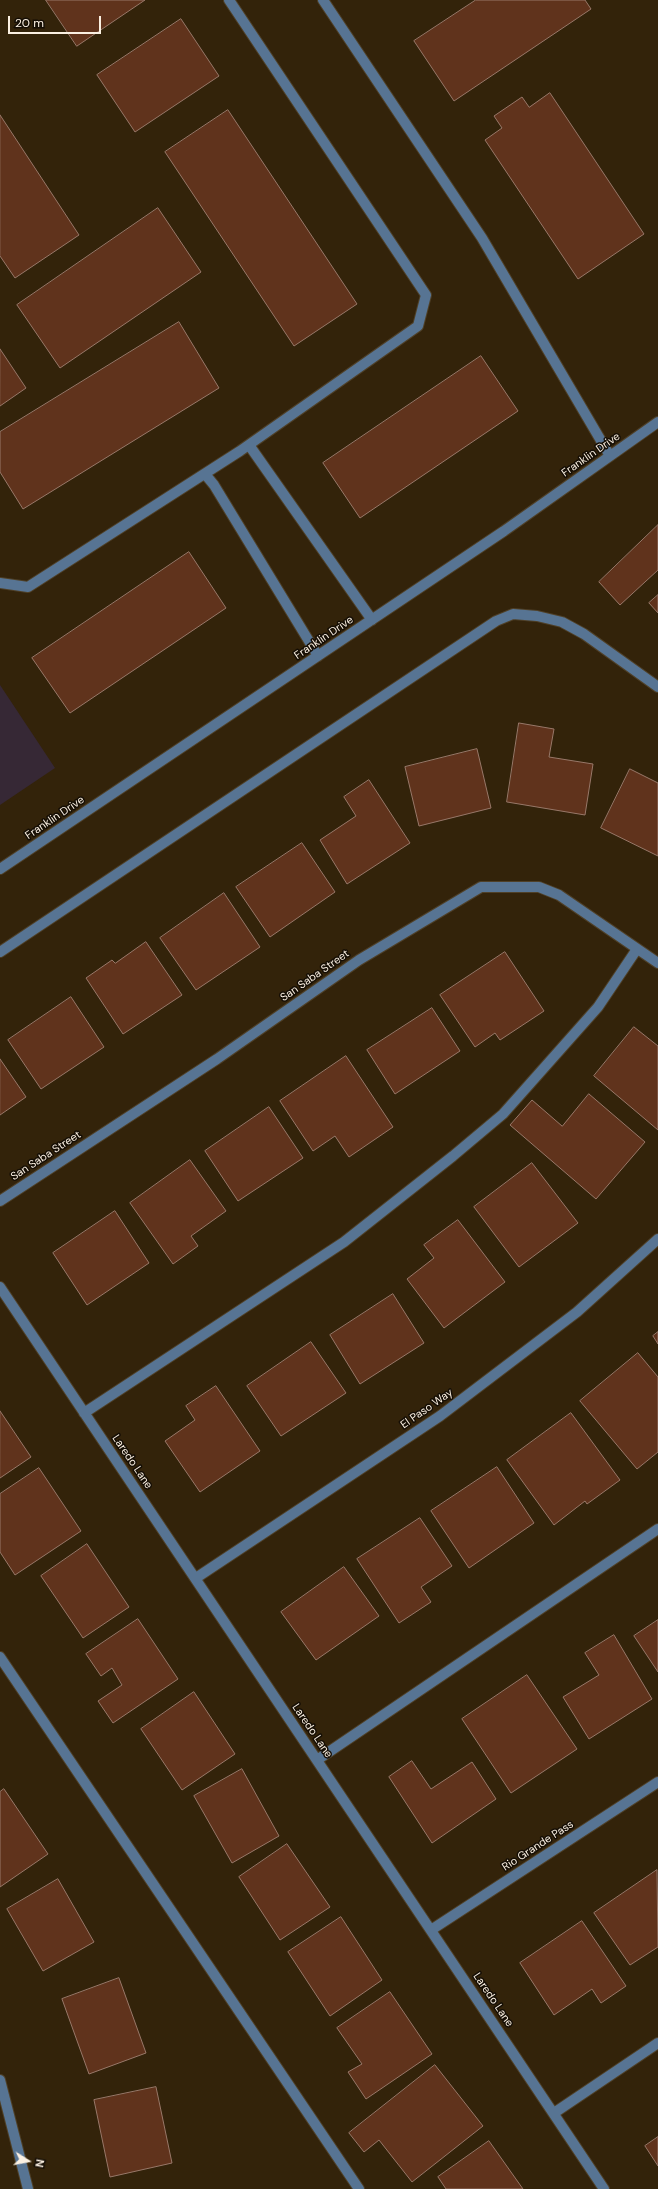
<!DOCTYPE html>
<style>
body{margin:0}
#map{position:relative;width:658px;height:2189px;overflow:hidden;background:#33230a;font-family:"DM Sans",sans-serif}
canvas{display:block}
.north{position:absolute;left:8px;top:2141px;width:40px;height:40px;-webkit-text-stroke:3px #150e05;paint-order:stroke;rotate:101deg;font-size:11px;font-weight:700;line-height:16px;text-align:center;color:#fbf0e2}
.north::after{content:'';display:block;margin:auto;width:14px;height:18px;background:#fbf0e2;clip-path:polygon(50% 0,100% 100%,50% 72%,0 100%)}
.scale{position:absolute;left:8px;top:16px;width:93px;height:18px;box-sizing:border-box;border:2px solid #fbf0e2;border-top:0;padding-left:5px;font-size:12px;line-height:14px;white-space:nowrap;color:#fbf0e2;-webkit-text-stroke:3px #150e05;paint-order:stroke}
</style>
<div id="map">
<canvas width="658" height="2189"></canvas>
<div class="north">N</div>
<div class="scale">20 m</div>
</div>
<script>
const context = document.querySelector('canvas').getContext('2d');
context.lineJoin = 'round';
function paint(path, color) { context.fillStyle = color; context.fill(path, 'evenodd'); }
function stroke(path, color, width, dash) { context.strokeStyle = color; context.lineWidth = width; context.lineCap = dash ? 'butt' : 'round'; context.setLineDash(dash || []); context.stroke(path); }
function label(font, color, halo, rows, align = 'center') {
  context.font = font + ' "DM Sans",sans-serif'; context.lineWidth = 3; context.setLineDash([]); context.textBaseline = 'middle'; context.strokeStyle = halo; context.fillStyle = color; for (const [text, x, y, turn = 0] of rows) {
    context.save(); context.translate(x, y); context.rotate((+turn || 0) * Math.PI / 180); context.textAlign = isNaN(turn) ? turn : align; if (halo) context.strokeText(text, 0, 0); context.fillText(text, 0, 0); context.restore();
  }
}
paint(new Path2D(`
 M0 685 55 768 0 805Z`), '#362835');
const building = new Path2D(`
 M46 0H145L77 46Z
 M476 0H585L591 9 454 101 414 41Z
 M181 19 219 76 135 132 97 75Z
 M550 93 644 234 578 279 485 140 502 128 494 116 522 97 529 107Z
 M228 110 357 304 294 346 165 152Z
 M0 115 79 235 15 278 0 256Z
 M158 208 201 272 60 368 17 305Z
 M179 322 219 388 23 509 0 472V432Z
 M0 349 26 388 0 406Z
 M481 356 518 411 360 518 323 463Z
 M658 525V570L620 605 599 582Z
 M189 552 226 608 70 713 32 658Z
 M658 595V613L649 603Z
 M519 723 554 729 549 757 593 764 585 815 507 802Z
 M477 749 491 808 419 826 405 767Z
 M630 769 658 783V856L601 828Z
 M369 780 410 843 347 884 320 840 356 816 344 797Z
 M302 843 335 892 270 937 236 887Z
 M224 893 260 947 196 990 160 938Z
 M146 942 182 995 123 1034 86 978 112 960 115 963Z
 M505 952 544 1011 500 1040 495 1033 475 1047 440 995Z
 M71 997 104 1047 41 1089 8 1040Z
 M432 1008 460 1051 395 1094 367 1050Z
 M634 1027 658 1046V1130L594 1076Z
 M346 1056 393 1127 349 1157 335 1136 313 1151 280 1101Z
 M0 1059 26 1097 0 1115Z
 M589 1094 645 1142 596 1199 510 1125 532 1100 562 1126Z
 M269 1107 303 1158 238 1201 205 1151Z
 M190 1160 226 1211 191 1236 198 1246 173 1264 130 1203Z
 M532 1163 578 1223 519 1267 474 1207Z
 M115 1211 149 1263 87 1305 53 1253Z
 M458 1220 505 1282 444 1328 407 1279 434 1258 424 1245Z
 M393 1294 424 1343 360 1384 330 1335Z
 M658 1332V1344L653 1336Z
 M311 1342 346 1393 281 1436 247 1386Z
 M638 1353 658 1377V1452L637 1469 580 1401Z
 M216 1386 260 1451 200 1492 165 1441 195 1420 186 1406Z
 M0 1411 31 1457 0 1478Z
 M571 1413 620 1480 587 1504 585 1501 554 1525 507 1460Z
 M497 1467 534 1523 469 1568 431 1511Z
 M39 1468 81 1531 15 1575 0 1552V1494Z
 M420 1518 452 1566 421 1587 431 1602 399 1623 357 1559Z
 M87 1544 129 1607 83 1638 41 1576Z
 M344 1567 379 1616 316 1660 281 1612Z
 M138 1619 178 1679 113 1723 98 1701 122 1685 112 1668 101 1676 86 1654Z
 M658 1620V1672L634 1636Z
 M614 1635 652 1699 589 1739 563 1697 599 1675 585 1653Z
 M527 1675 577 1749 511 1793 462 1719Z
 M194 1692 235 1754 182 1790 141 1729Z
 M412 1761 431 1789 472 1762 496 1799 432 1843 389 1777Z
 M242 1769 279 1836 232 1863 194 1796Z
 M4 1789 48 1854 0 1887V1792Z
 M287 1844 330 1907 280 1940 239 1877Z
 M657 1870 658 1947 630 1965 594 1913Z
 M58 1879 94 1942 43 1971 7 1909Z
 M341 1917 382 1980 330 2016 288 1952Z
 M582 1921 626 1986 601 2003 592 1989 554 2015 520 1963Z
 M119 1978 146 2053 89 2074 62 1999Z
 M390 1992 432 2054 366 2099 348 2072 362 2064 337 2028Z
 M435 2065 483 2126 412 2182 379 2140 364 2152 349 2133Z
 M156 2087 172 2163 110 2177 94 2100Z
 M658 2137V2166L645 2146Z
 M489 2141 523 2189H446L438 2177Z`);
paint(building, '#60331c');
stroke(building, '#987869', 1);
const minor = new Path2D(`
 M323 0 482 238 610 456
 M249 445 372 620
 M205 474 214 485 318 656
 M0 583 28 587 240 451 418 326 426 295 229 0
 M0 869 504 531 658 422
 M0 952 496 621 513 614 537 616 562 622 584 634 658 687
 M0 1201 217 1059 359 960 481 887H539L559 895 658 963
 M0 1287 604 2189
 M84 1413 344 1242 453 1156 503 1114 598 1007 637 949
 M196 1578 440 1416 577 1312 658 1239
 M0 1657 359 2189
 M317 1760 658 1529
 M431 1930 658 1782
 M0 2080 28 2189
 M554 2113 658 2043`);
stroke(minor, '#4f4028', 12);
stroke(minor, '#577493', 10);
label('11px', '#fbf0e2', '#150e05', [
 ["Franklin Drive",591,455,-35],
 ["Franklin Drive",324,638,-34],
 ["Franklin Drive",55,818,-34],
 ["San Saba Street",315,976,-35],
 ["San Saba Street",46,1156,-33],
 ["El Paso Way",427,1409,-35],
 ["Laredo Lane",132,1462,56],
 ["Laredo Lane",312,1731,56],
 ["Rio Grande Pass",538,1846,-33],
 ["Laredo Lane",493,2000,56]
]);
</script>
